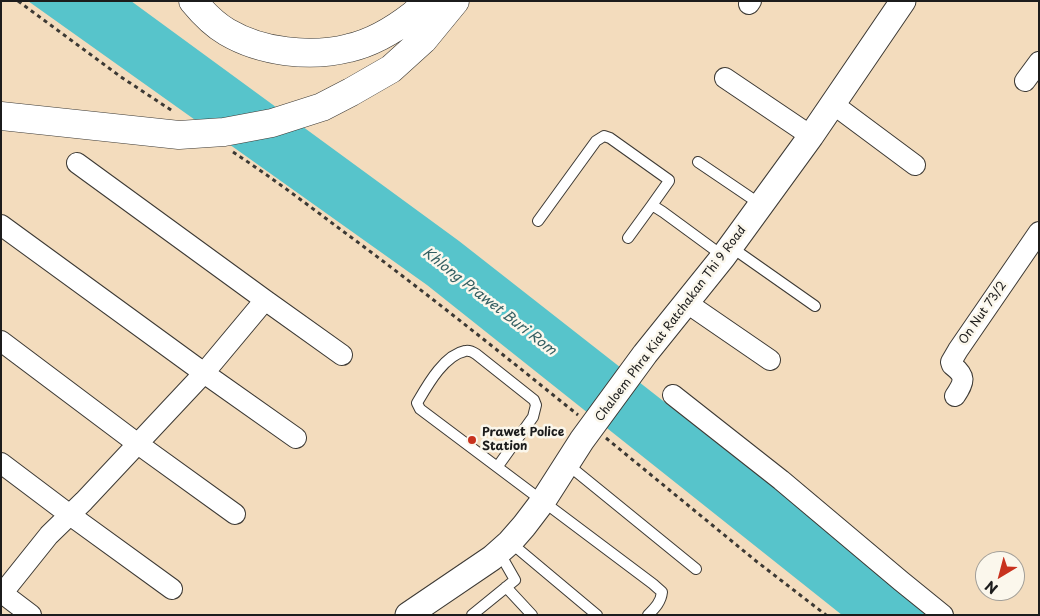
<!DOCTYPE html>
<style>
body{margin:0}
#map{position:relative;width:1040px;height:616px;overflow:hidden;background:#f3dcbd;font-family:"Playpen Sans",sans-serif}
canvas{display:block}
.frame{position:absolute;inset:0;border:2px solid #1c1c1c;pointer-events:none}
.north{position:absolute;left:975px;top:551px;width:50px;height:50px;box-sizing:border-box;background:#fbf7ec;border:1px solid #a29f99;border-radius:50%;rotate:217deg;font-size:14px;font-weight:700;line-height:20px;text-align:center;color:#1c1c1c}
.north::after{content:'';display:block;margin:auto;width:18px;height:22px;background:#c8321e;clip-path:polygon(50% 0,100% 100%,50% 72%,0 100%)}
</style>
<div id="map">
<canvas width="1040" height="616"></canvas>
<div class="frame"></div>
<div class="north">N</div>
</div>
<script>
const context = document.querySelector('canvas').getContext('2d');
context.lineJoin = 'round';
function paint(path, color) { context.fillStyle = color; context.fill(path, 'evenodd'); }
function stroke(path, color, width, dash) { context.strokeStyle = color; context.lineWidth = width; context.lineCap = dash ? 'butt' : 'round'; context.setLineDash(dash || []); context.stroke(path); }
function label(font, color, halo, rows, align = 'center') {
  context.font = font + ' "Playpen Sans",sans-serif'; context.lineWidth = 5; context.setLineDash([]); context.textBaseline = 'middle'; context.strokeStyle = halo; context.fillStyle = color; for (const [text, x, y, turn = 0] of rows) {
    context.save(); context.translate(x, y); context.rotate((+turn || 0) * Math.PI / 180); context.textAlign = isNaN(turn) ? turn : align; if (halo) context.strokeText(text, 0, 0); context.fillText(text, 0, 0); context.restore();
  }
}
paint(new Path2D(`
 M28 1H131L459 241 902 588 939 615H842L427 285Z`), '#57c4cb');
const service = new Path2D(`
 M698 162 760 204
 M538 221 596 141 604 136 610 138 669 180V181L652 205
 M628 238 652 205 663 212 723 256
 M731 247 815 306
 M567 464 696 569
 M498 466 533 417 536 405 534 400 476 354C473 352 469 350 465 351 444 355 427 386 417 403L420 409 653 584 662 592C661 602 655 608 648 615
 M511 543 597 615
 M506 587 532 615
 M472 615 515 580 499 552`);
const minor = new Path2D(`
 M749 4 751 1
 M725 78 811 136
 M1025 81 1039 62
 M833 104 915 165
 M77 163 265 300 342 355
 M1 225 204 373 296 438
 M687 303 770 360
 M1 341 138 444 235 514
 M673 395 781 480 901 581 943 615
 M955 396C965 381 966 376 952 365L951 362 958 350 1039 232
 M1 463 70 515 172 589
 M2 593 31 615
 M1 595 49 535 84 501 204 373 265 300`);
const tertiary = new Path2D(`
 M408 615 492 558 510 542 524 526 543 501 582 440 645 354 723 257 811 136 903 1`);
const motorway = new Path2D(`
 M193 1C202 12 215 25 227 32 261 52 310 58 349 48 371 43 395 29 413 15 418 11 422 6 426 1
 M1 116 179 135 224 132 272 123 322 107 351 92 391 69 423 40 455 1`);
stroke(service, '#3c3934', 12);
stroke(minor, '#3c3934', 22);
stroke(tertiary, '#3c3934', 27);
stroke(motorway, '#3c3934', 29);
stroke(new Path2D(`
 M18 1 121 77 174 112
 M233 152C271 177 308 205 344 232 424 291 501 353 578 415
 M606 438 756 561 826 615`), '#3c3934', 3, [4, 4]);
stroke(service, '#fff', 10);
stroke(minor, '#fff', 20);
stroke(tertiary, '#fff', 25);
stroke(motorway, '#fff', 28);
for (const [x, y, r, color] of [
 [472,440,5,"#c8321e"]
]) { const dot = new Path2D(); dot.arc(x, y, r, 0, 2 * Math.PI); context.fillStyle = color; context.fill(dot); stroke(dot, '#fbf7ec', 2); }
label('12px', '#1c1c1c', '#fbf7ec', [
 ["On Nut 73/2",983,313,-55],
 ["Chaloem Phra Kiat Ratchakan Thi 9 Road",671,324,-53]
]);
label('bold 12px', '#1c1c1c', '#fbf7ec', [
 ["Prawet Police",482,433],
 ["Station",482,447]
], 'left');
label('italic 14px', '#345f62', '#fbf7ec', [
 ["Khlong Prawet Buri Rom",489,302,38]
]);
</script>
